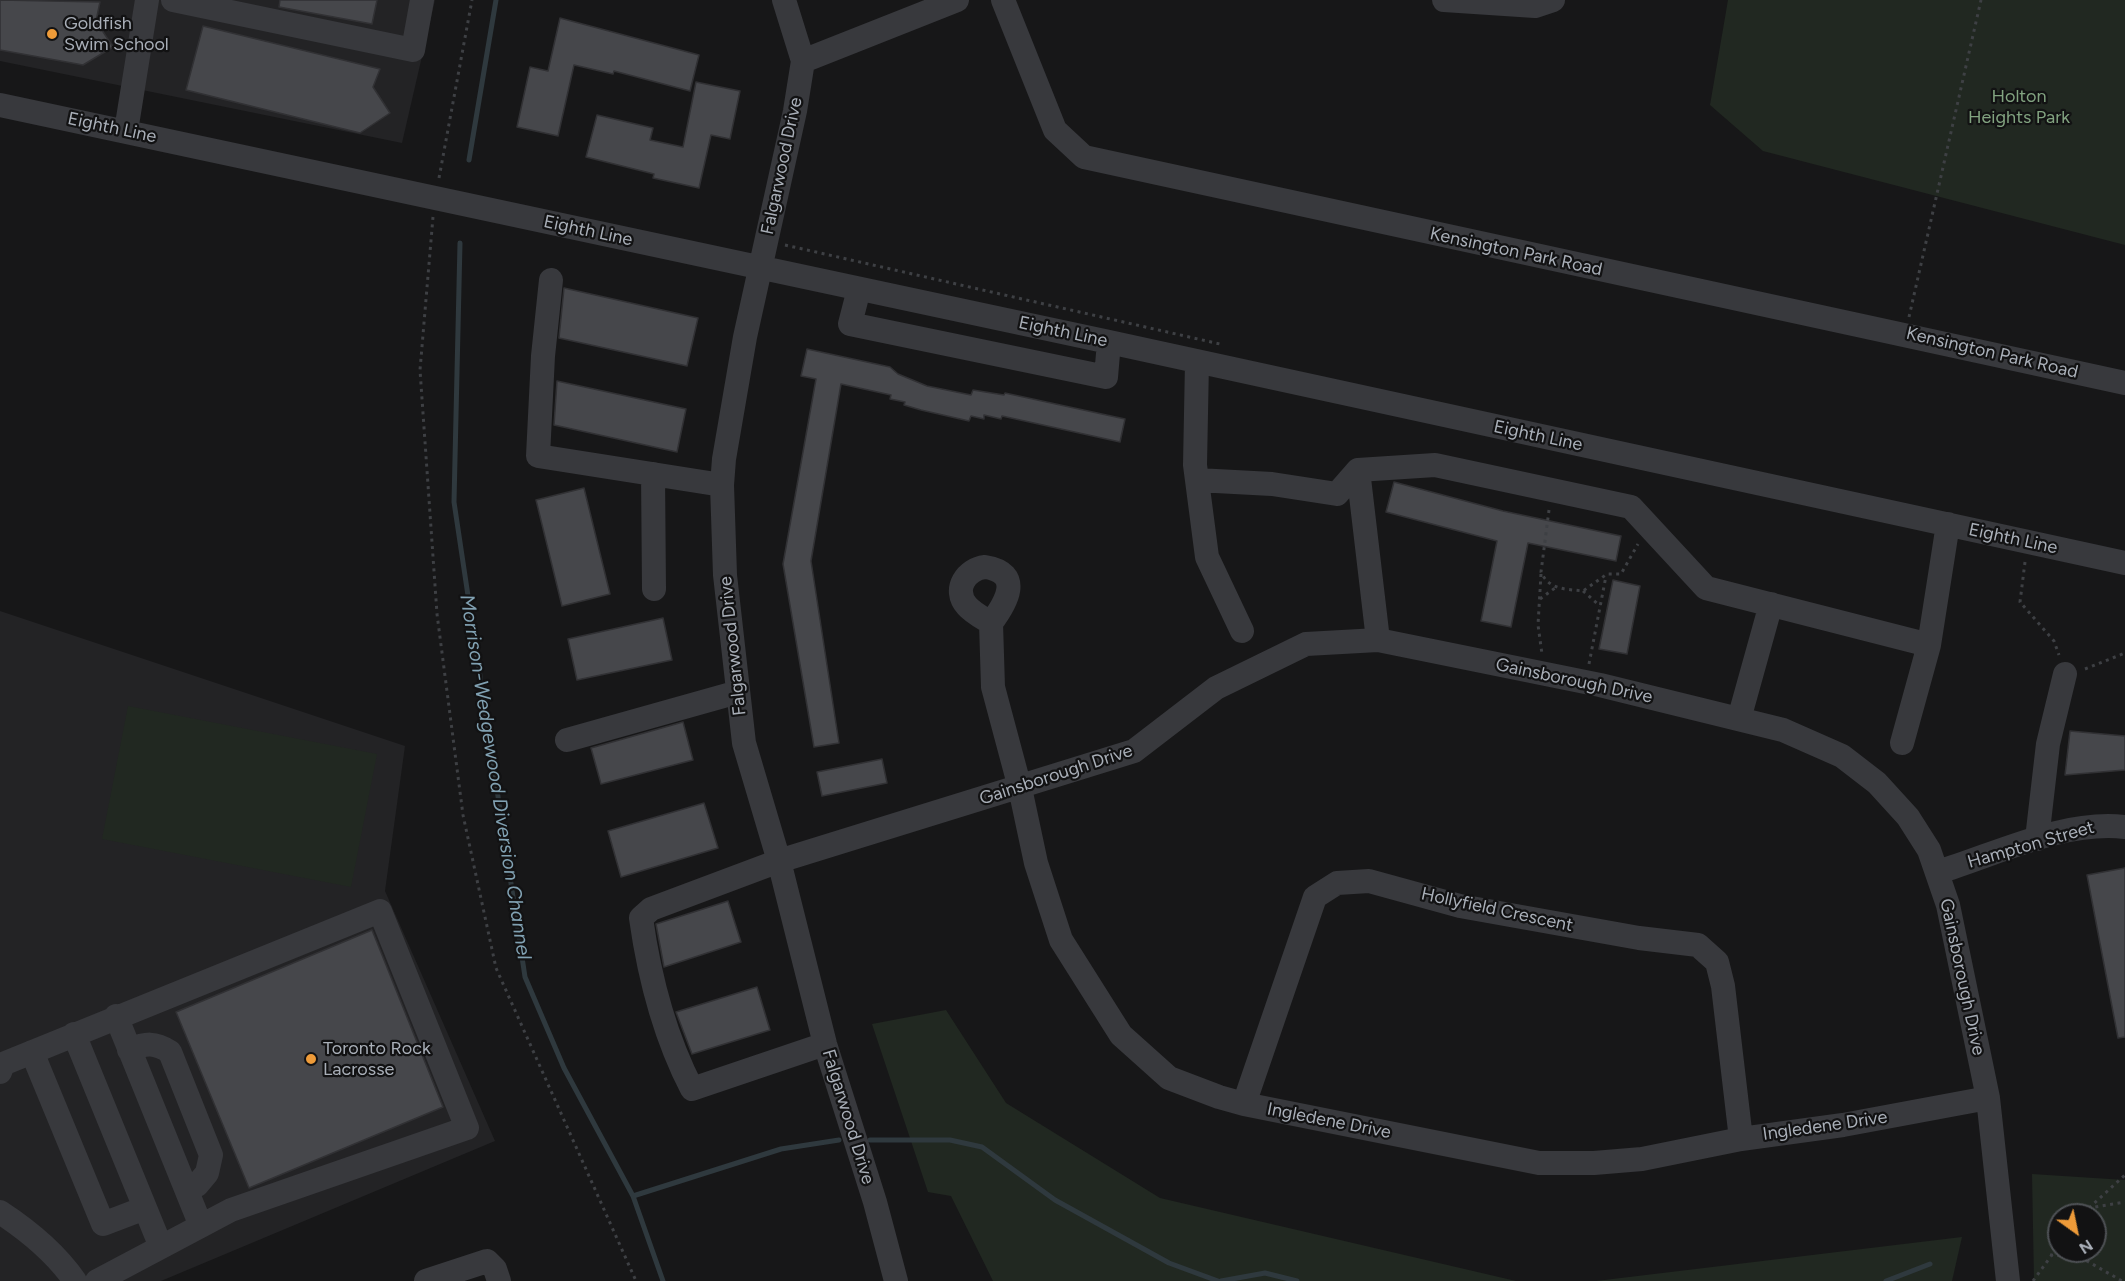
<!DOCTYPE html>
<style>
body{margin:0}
#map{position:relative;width:2125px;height:1281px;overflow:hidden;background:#171718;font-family:Figtree,sans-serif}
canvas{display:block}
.north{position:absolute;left:2047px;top:1203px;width:60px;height:60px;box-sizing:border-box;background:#121213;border:2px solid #4e5155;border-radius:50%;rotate:147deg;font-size:16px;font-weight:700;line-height:24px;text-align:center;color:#a9afb8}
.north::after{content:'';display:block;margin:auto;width:21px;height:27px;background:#ee9b39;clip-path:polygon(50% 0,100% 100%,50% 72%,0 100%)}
</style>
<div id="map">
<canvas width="2125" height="1281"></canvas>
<div class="north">N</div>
</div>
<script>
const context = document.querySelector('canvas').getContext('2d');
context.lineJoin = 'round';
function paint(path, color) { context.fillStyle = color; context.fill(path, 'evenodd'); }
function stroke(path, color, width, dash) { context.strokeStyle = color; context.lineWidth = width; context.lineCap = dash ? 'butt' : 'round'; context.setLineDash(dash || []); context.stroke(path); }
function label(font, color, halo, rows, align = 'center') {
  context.font = font + ' Figtree,sans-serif'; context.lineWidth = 4.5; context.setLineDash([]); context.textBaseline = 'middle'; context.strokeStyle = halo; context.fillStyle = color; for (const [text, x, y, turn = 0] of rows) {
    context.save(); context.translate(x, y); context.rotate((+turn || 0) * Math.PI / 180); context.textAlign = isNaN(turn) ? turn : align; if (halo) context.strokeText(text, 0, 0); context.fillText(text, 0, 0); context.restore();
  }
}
paint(new Path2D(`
 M0 0H435L402 143 0 61Z
 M0 611 405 746 385 891 495 1141 161 1281H0Z`), '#232325');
paint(new Path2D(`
 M1728 0H2125V245L1763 151 1710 105Z
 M128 706 377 754 351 887 102 839Z
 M946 1010 1006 1103 1160 1198 1516 1281H993L951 1196 928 1192 872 1024Z
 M2032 1174 2125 1180V1281H2034ZM2059 1215H2095V1251H2059Z
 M1962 1237 1952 1281H1596Z`), '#212821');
stroke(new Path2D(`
 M469 160 496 0
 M460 243 454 502 525 977 564 1068 633 1196 663 1281
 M870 1140H950L982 1147 1055 1200 1169 1263 1218 1281
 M633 1196 781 1149 839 1140
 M1221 1281 1265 1273 1297 1281
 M1886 1281 1930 1264`), '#2f393e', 5);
const building = new Path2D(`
 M0 0 100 2 96 21 113 47 83 65 0 50Z
 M280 0H377L372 24 279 7Z
 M560 18 699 55 690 91 614 71 613 74 574 65 558 136 517 127 530 67 548 71Z
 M203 26 380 69 373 87 390 113 360 133 186 90Z
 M696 82 740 91 730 139 711 135 699 188 653 178 654 174 586 157 597 115 653 128 650 140 683 147Z
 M564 288 698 318 687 366 559 338Z
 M807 349 890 367 898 374 927 386 971 395 973 390 1004 395 1005 393 1125 419 1120 442 1002 416 1001 419 984 415V419L971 416 969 421 921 410 904 405 905 402 890 399 891 395 841 384 811 561 839 743 814 747 783 564 816 379 801 376Z
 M557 381 686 409 677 452 554 425Z
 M1394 482 1503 511 1621 536 1616 561 1528 543 1511 627 1481 621 1497 541 1386 512Z
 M584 488 610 594 562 606 536 500Z
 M1613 580 1640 586 1627 654 1599 649Z
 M663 618 672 660 577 680 568 639Z
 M683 722 693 760 601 784 591 748Z
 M2070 731 2125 736V770L2065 775Z
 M882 759 887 783 822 796 817 772Z
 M704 803 718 848 621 877 608 831Z
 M2125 868V1037L2118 1038 2087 875Z
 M728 901 741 942 664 967 656 924Z
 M372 930 443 1107 249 1188 176 1012Z
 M757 987 770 1030 692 1054 676 1012Z`);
paint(building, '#46474b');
stroke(building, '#313134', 1.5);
stroke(new Path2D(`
 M439 178 472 0
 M433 217 420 370 437 614 463 815 496 968 636 1281
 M785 245 1220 344
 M1909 317 1981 0
 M1549 510 1541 572C1549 590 1566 589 1583 591L1607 574H1621L1638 544
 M2025 562 2020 602 2054 641 2059 655
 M1541 574 1538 625 1542 654
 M1583 591 1600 606
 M1540 599 1555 588
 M1589 664 1606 576
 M2085 669 2125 653
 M2089 1208 2125 1175
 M2084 1215 2089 1208 2125 1202
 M2050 1255 2080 1257 2122 1281
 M2033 1281 2059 1245`), '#3e4044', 3, [3, 4.5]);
stroke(new Path2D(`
 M173 0 413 50 422 0
 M784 0 803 61 795 111 745 337 724 459 722 485 725 575 744 743 779 861 825 1044 875 1202 896 1281
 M1003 0 1055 130 1084 157 2125 383
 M1444 0 1535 6 1553 0
 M803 61 957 0
 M0 105 1109 342 2125 563
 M126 131 147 0
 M551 280 543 356 538 456 722 485
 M859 289 850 324 1106 377 1109 342
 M1197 362 1195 465 1207 557 1242 631
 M1358 470 1378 640
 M653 474 654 589
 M1197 480 1272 484 1337 494 1358 470 1435 465 1631 507 1706 588 1929 645
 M985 567C1024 573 1006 603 991 623 983 618 973 613 967 606 952 589 967 569 985 567Z
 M991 623 993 687 1020 788 1036 863 1061 940 1121 1035 1169 1078 1219 1097 1244 1104 1539 1163H1594L1642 1159 1741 1139 1843 1125 1988 1098
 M1739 719 1771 604
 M567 740 738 692
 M1902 743 1929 645 1948 524
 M2037 839 2048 744 2065 674
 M1938 872C1997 854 2063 820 2125 827
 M116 1016 201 1226
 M74 1034 161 1247
 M825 1044 692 1089C665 1037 649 975 641 918L651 909 779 861 1134 751 1216 688 1306 644 1378 640 1600 685 1783 730 1842 756 1877 783 1908 817 1929 850 1948 905 1988 1098 2008 1281
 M129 1050C146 1043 155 1042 170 1052L211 1155 207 1173 197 1185 186 1189
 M32 1052 103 1224 145 1208
 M0 1072 3 1064 380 911 467 1128 231 1210 97 1281
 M1244 1104 1315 897 1337 883 1369 881 1460 906 1639 938 1698 945 1717 962 1723 986 1741 1139
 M0 1212C29 1231 55 1252 75 1281
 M426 1281 487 1261 495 1269 499 1281`), '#38393d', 24);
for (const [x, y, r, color] of [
 [52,34,6,"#ee9b39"],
 [311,1059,6,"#ee9b39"]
]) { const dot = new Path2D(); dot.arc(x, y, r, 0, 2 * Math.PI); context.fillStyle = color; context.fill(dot); stroke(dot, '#121213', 2); }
label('18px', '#a9afb8', '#121213', [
 ["Goldfish",64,24],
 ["Swim School",64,45],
 ["Toronto Rock",323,1049],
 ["Lacrosse",323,1070]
], 'left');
label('18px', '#82a380', '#121213', [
 ["Holton",2019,97],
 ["Heights Park",2019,118]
]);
label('18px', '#a9afb8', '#121213', [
 ["Eighth Line",112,128,12],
 ["Falgarwood Drive",782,166,-78],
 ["Eighth Line",588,231,12],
 ["Kensington Park Road",1516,252,12],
 ["Eighth Line",1063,332,12],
 ["Kensington Park Road",1992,353,13],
 ["Eighth Line",1538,436,12],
 ["Eighth Line",2013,539,12],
 ["Falgarwood Drive",733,646,-96],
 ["Gainsborough Drive",1574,681,12],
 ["Gainsborough Drive",1056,775,-18],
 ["Hampton Street",2031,845,-16],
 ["Hollyfield Crescent",1497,910,12],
 ["Gainsborough Drive",1962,977,78],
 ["Falgarwood Drive",848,1117,73],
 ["Ingledene Drive",1329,1121,11],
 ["Ingledene Drive",1825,1126,-8]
]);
label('italic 20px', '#81a1b2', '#121213', [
 ["Morrison-Wedgewood Diversion Channel",495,777,81]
]);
</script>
